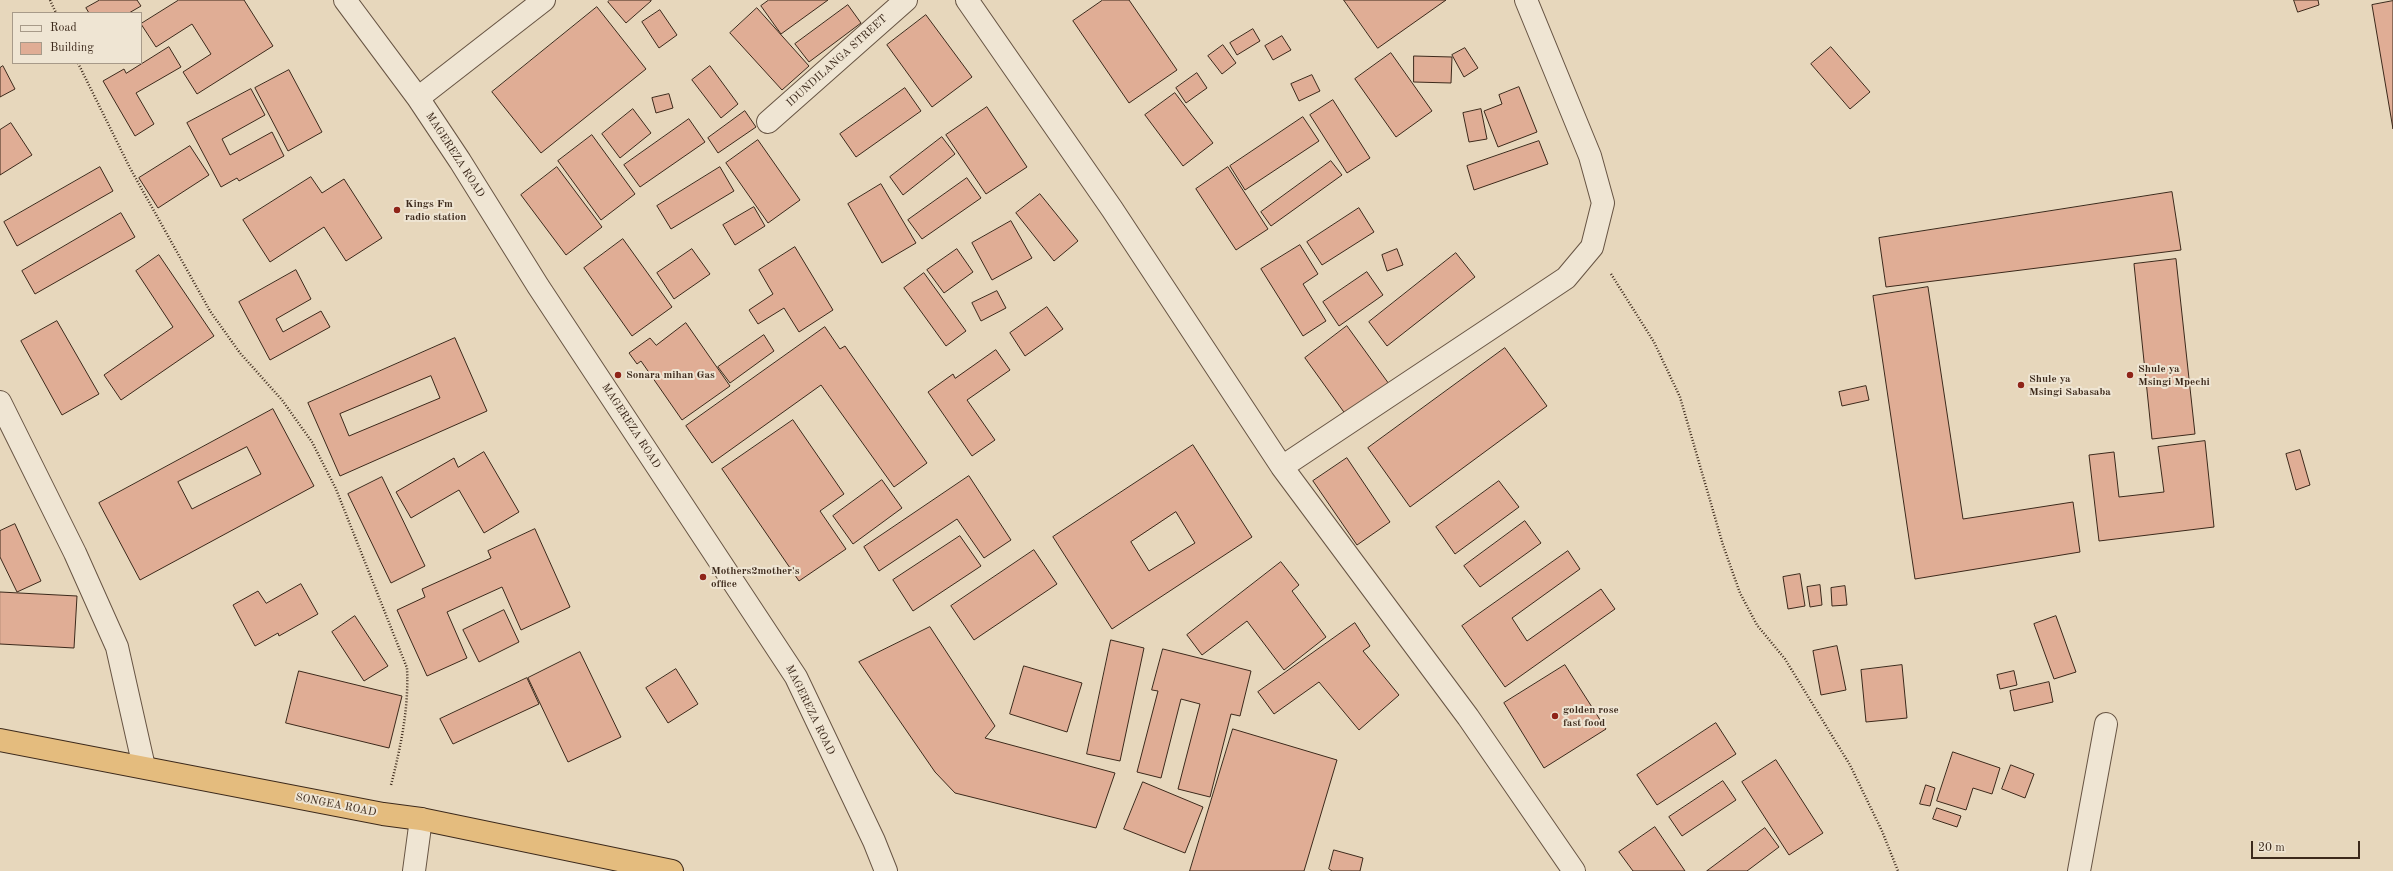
<!DOCTYPE html>
<style>
body{margin:0}
#map{position:relative;width:2393px;height:871px;overflow:hidden;background:#e7d7bc;font-family:"Old Standard TT",serif}
canvas{display:block}
.legend{position:absolute;left:12px;top:12px;width:130px;height:52px;box-sizing:border-box;background:#efe5d3;border:1px solid #a79a89;margin:0;padding:5px 7px;list-style:none;font-size:12px;color:#3c291b}
.legend li{display:flex;align-items:center;gap:8px;height:20px}
.legend b{width:20px;border:1px solid #a79a89}
.scale{position:absolute;left:2251px;top:841px;width:109px;height:18px;box-sizing:border-box;border:2px solid #3c291b;border-top:0;padding-left:5px;font-size:12px;line-height:14px;white-space:nowrap;color:#3c291b;-webkit-text-stroke:3px #efe5d3;paint-order:stroke}
</style>
<div id="map">
<canvas width="2393" height="871"></canvas>
<ul class="legend">
<li><b style="height:5px;background:#efe5d3"></b>Road</li>
<li><b style="height:11px;background:#e0ad95"></b>Building</li>
</ul>
<div class="scale">20 m</div>
</div>
<script>
const context = document.querySelector('canvas').getContext('2d');
context.lineJoin = 'round';
function paint(path, color) { context.fillStyle = color; context.fill(path, 'evenodd'); }
function stroke(path, color, width, dash) { context.strokeStyle = color; context.lineWidth = width; context.lineCap = dash ? 'butt' : 'round'; context.setLineDash(dash || []); context.stroke(path); }
function label(font, color, halo, rows, align = 'center') {
  context.font = font + ' "Old Standard TT",serif'; context.lineWidth = 4; context.setLineDash([]); context.textBaseline = 'middle'; context.strokeStyle = halo; context.fillStyle = color; for (const [text, x, y, turn = 0] of rows) {
    context.save(); context.translate(x, y); context.rotate((+turn || 0) * Math.PI / 180); context.textAlign = isNaN(turn) ? turn : align; if (halo) context.strokeText(text, 0, 0); context.fillText(text, 0, 0); context.restore();
  }
}
const building = new Path2D(`
 M100 0H137L141 6 129 13H89L86 8Z
 M179 0H244L273 46 197 94 183 72 211 54 192 24 156 47 141 24Z
 M610 0H651V1L626 23 608 2Z
 M769 0H828L781 34 761 6Z
 M1103 0H1129L1177 70 1129 103 1073 21Z
 M1344 0H1446L1378 48Z
 M2294 0H2318L2319 5 2298 12Z
 M2393 1V129L2372 5Z
 M848 5 861 23 809 62 795 44Z
 M597 7 646 69 541 153 492 92Z
 M757 8 809 66 782 90 730 33Z
 M660 10 677 35 659 48 642 22Z
 M926 15 972 77 932 107 887 45Z
 M1253 29 1260 41 1237 55 1230 43Z
 M1282 36 1291 50 1273 60 1265 46Z
 M1223 45 1236 63 1222 74 1208 56Z
 M169 47 181 67 136 93 154 124 135 136 103 81 124 69 126 73Z
 M1831 47 1870 92 1850 109 1811 64Z
 M1465 48 1478 68 1464 77 1452 55Z
 M1391 53 1432 111 1396 137 1355 79Z
 M1414 56 1452 57 1451 83 1414 82Z
 M3 66 15 89 0 97V68Z
 M710 66 738 104 721 118 692 80Z
 M289 70 322 132 288 151 255 88Z
 M1197 73 1207 88 1186 103 1176 88Z
 M1312 75 1320 91 1299 101 1291 84Z
 M1519 87 1537 132 1498 147 1484 111 1502 104 1499 95Z
 M905 88 921 111 856 157 840 134Z
 M251 89 265 115 222 139 230 155 272 132 284 156 239 181 237 178 221 187 187 123Z
 M1175 93 1213 143 1183 166 1145 115Z
 M669 94 673 108 656 113 652 98Z
 M1333 100 1370 158 1347 173 1310 115Z
 M987 107 1027 167 986 194 946 135Z
 M633 109 651 133 620 158 602 134Z
 M1481 109 1487 139 1469 142 1463 113Z
 M745 111 756 127 718 153 708 138Z
 M1303 117 1319 141 1245 190 1230 166Z
 M689 119 705 142 640 187 624 165Z
 M11 123 32 155 0 175V130Z
 M592 135 635 194 601 220 558 161Z
 M942 137 955 154 903 195 890 177Z
 M758 140 800 200 768 223 726 163Z
 M1539 141 1548 164 1474 190 1467 166Z
 M190 146 209 175 158 208 139 178Z
 M1331 161 1342 175 1271 226 1261 212Z
 M100 167 113 191 17 246 4 222Z
 M557 167 602 227 566 255 521 195Z
 M720 167 734 191 671 229 657 206Z
 M1228 167 1268 229 1236 250 1196 189Z
 M311 177 322 193 344 179 382 238 346 261 324 227 270 262 243 220Z
 M967 178 981 198 922 239 908 220Z
 M881 184 916 243 882 263 848 204Z
 M2172 192 2181 250 1886 287 1879 238Z
 M1040 194 1078 241 1054 261 1016 213Z
 M754 207 765 226 735 245 723 225Z
 M1359 208 1374 232 1322 265 1307 242Z
 M121 213 135 237 35 294 22 271Z
 M1011 221 1032 258 992 280 972 243Z
 M623 239 672 307 632 336 584 268Z
 M1300 245 1318 274 1303 284 1326 321 1303 336 1261 269Z
 M795 247 833 310 799 332 784 308 758 324 749 310 773 294 759 270Z
 M692 249 710 274 674 299 657 273Z
 M957 249 973 272 944 293 927 270Z
 M1397 249 1403 265 1387 271 1382 255Z
 M1456 253 1475 277 1387 346 1369 322Z
 M159 255 214 336 121 400 104 375 173 327 136 271Z
 M2176 259 2195 434 2152 439 2134 264Z
 M296 270 311 299 276 319 283 332 321 311 330 327 270 360 239 302Z
 M1367 272 1383 295 1339 326 1323 302Z
 M924 273 966 331 946 346 904 288Z
 M1928 287 1963 519 2073 502 2080 552 1915 579 1873 296Z
 M997 291 1006 308 981 321 972 303Z
 M1047 307 1063 329 1025 356 1010 333Z
 M57 321 99 394 62 415 21 341Z
 M686 323 730 386 682 420 641 361 637 364 629 353 650 338 656 345Z
 M1347 326 1389 384 1346 415 1305 358Z
 M825 327 840 349 845 346 927 463 894 487 821 385 712 463 686 426Z
 M764 335 774 351 730 383 718 367Z
 M455 338 487 411 340 476 308 403ZM431 376 440 398 349 436 340 414Z
 M1505 348 1547 406 1410 507 1368 448Z
 M996 350 1010 370 967 400 995 440 972 456 928 392 953 374 955 378Z
 M1866 386 1869 400 1842 406 1839 392Z
 M273 409 314 486 140 580 99 503ZM247 447 261 474 192 509 178 482Z
 M793 420 844 494 820 511 846 549 799 581 722 469Z
 M2205 441 2214 527 2099 541 2089 455 2114 452 2119 497 2164 492 2158 447Z
 M1193 445 1252 537 1112 629 1053 537ZM1176 512 1195 543 1149 571 1131 542Z
 M2300 450 2310 485 2296 490 2286 454Z
 M484 452 519 512 484 533 459 490 411 518 396 492 454 458 458 467Z
 M1347 458 1390 522 1357 545 1313 481Z
 M969 476 1011 540 984 558 957 519 879 571 864 547Z
 M382 477 425 566 391 583 348 494Z
 M882 480 902 508 853 544 833 516Z
 M1499 481 1519 507 1455 554 1436 527Z
 M1525 521 1541 543 1480 587 1464 566Z
 M15 524 41 581 17 592 0 557V531Z
 M535 529 570 607 521 630 502 587 447 612 467 658 427 676 397 610 425 597 422 589 491 558 488 551Z
 M960 536 981 566 913 611 893 580Z
 M1034 550 1057 584 974 640 951 606Z
 M1568 551 1580 569 1512 618 1527 641 1601 589 1615 609 1505 687 1462 626Z
 M1281 562 1299 585 1292 591 1326 637 1284 670 1247 621 1202 655 1187 635Z
 M1800 574 1805 606 1788 609 1783 577Z
 M301 584 318 614 279 636 278 633 255 646 233 605 258 591 266 603Z
 M1820 585 1822 605 1810 607 1807 587Z
 M1845 586 1847 605 1832 606 1831 588Z
 M0 592 77 596 74 648 0 644Z
 M504 610 519 642 479 662 463 630Z
 M355 616 388 666 364 681 332 632Z
 M2056 616 2076 672 2054 679 2034 624Z
 M1355 623 1370 646 1363 651 1399 695 1359 730 1319 682 1274 714 1258 692Z
 M930 627 995 726 985 738 1115 773 1096 828 955 793 935 772 859 662Z
 M1111 640 1144 648 1120 761 1087 754Z
 M1837 646 1846 690 1821 695 1813 651Z
 M1163 649 1251 671 1240 716 1231 714 1210 797 1178 789 1200 704 1181 699 1161 778 1137 772 1158 691 1152 690Z
 M580 652 621 737 568 762 528 678Z
 M1565 665 1606 729 1544 768 1504 703Z
 M1902 665 1907 718 1866 722 1861 670Z
 M1024 666 1082 683 1067 732 1010 714Z
 M676 669 698 704 668 723 646 688Z
 M299 671 402 696 389 748 286 723Z
 M2014 671 2017 685 2000 689 1997 675Z
 M527 678 539 704 453 744 440 719Z
 M2049 682 2053 702 2014 711 2010 691Z
 M1716 723 1736 754 1657 805 1637 775Z
 M1233 729 1337 760 1304 871H1190Z
 M1953 752 2000 768 1992 794 1973 788 1966 810 1937 801Z
 M1776 760 1823 833 1789 855 1742 782Z
 M2011 765 2034 774 2025 798 2002 789Z
 M1723 781 1736 800 1682 836 1669 817Z
 M1143 782 1203 807 1185 853 1124 829Z
 M1926 785 1935 788 1930 806 1920 804Z
 M1937 808 1961 816 1957 827 1933 819Z
 M1655 827 1685 871H1633L1619 852Z
 M1765 828 1779 847 1747 871H1707Z
 M1334 850 1363 858 1360 871H1332L1329 869Z`);
paint(building, '#e0ad95');
stroke(building, '#3c291b', 1);
const minor = new Path2D(`
 M345 0 418 98 460 161 538 286 796 677 874 841 886 871
 M967 0 1112 209 1282 467 1468 717 1574 871
 M418 98 544 0
 M768 122 906 0
 M0 402 75 553 117 647 144 767
 M1282 467 1566 278 1592 247 1603 203 1590 156 1526 0
 M414 871 421 819
 M2079 871 2106 724`);
const highway = new Path2D(`
 M0 740 383 814 421 819 672 871`);
stroke(minor, '#675443', 24);
stroke(highway, '#3c291b', 24);
stroke(new Path2D(`
 M50 0 56 13
 M78 63 130 168 210 311 240 353 282 400 312 442 336 489 407 668C409 707 401 746 391 785
 M1611 274 1654 342 1680 397 1723 545 1740 593 1757 625 1785 659 1850 765 1882 831 1898 871`), '#3c291b', 2.5, [1, 2]);
stroke(minor, '#efe5d3', 22);
stroke(highway, '#e4bc7e', 22);
for (const [x, y, r, color] of [
 [397,210,4,"#8f2418"],
 [618,375,4,"#8f2418"],
 [2130,375,4,"#8f2418"],
 [2021,385,4,"#8f2418"],
 [703,577,4,"#8f2418"],
 [1555,716,4,"#8f2418"]
]) { const dot = new Path2D(); dot.arc(x, y, r, 0, 2 * Math.PI); context.fillStyle = color; context.fill(dot); stroke(dot, '#efe5d3', 1.5); }
label('11px', '#3c291b', '#efe5d3', [
 ["IDUNDILANGA STREET",837,61,-42],
 ["MAGEREZA ROAD",455,155,57],
 ["MAGEREZA ROAD",631,426,57],
 ["MAGEREZA ROAD",810,710,64],
 ["SONGEA ROAD",336,805,11]
]);
label('bold 11px', '#3c291b', '#efe5d3', [
 ["Kings Fm",405,204],
 ["radio station",405,217],
 ["Shule ya",2138,369],
 ["Msingi Mpechi",2138,382],
 ["Sonara mihan Gas",626,375],
 ["Shule ya",2029,379],
 ["Msingi Sabasaba",2029,392],
 ["Mothers2mother's",711,571],
 ["office",711,584],
 ["golden rose",1563,710],
 ["fast food",1563,723]
], 'left');
</script>
